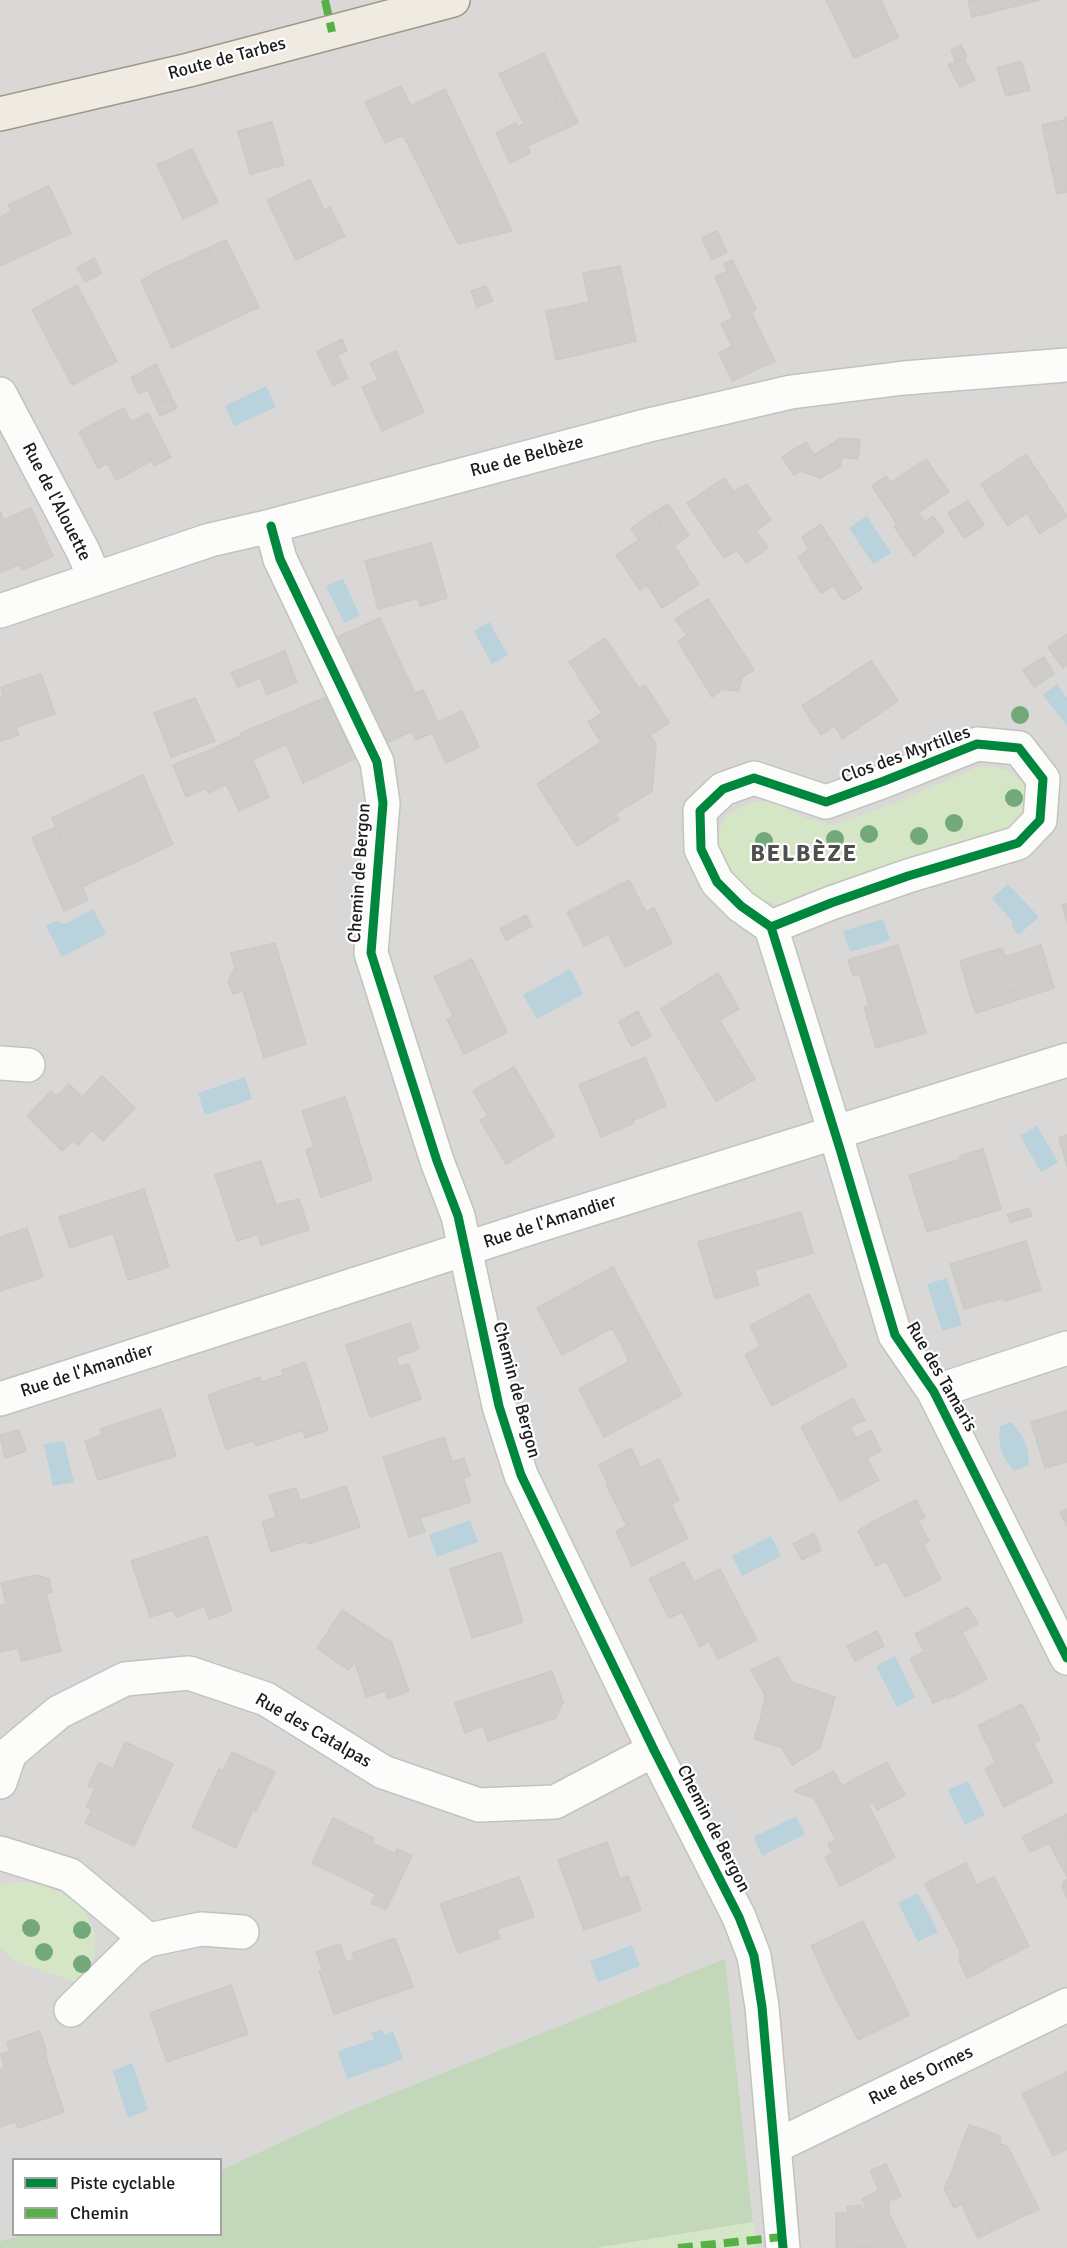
<!DOCTYPE html>
<meta charset="utf-8">
<style>
body{margin:0}
#map{position:relative;width:1067px;height:2248px;overflow:hidden;background:#eae9e5;font-family:Signika,sans-serif}
canvas{display:block}
.legend{position:absolute;left:12px;top:2158px;width:210px;height:78px;box-sizing:border-box;background:#fff;border:2px solid #a4a4a4;margin:0;padding:8px 10px;list-style:none;font-size:18px;color:#1c1c1c}
.legend li{display:flex;align-items:center;gap:12px;height:30px}
.legend b{width:30px;border:2px solid #a4a4a4}
</style>
<div id="map">
<canvas width="1067" height="2248"></canvas>
<ul class="legend">
<li><b style="height:8px;background:#00873e"></b>Piste cyclable</li>
<li><b style="height:8px;background:#55b145"></b>Chemin</li>
</ul>
</div>
<script>
const context = document.querySelector('canvas').getContext('2d');
context.lineJoin = 'round';
function paint(path, color) { context.fillStyle = color; context.fill(path, 'evenodd'); }
function stroke(path, color, width, dash) { context.strokeStyle = color; context.lineWidth = width; context.lineCap = dash ? 'butt' : 'round'; context.setLineDash(dash || []); context.stroke(path); }
function label(font, color, halo, rows, align = 'center') {
  context.font = font + ' Signika,sans-serif'; context.lineWidth = 4.5; context.setLineDash([]); context.textBaseline = 'middle'; context.strokeStyle = halo; context.fillStyle = color; for (const [text, x, y, turn = 0] of rows) {
    context.save(); context.translate(x, y); context.rotate((+turn || 0) * Math.PI / 180); context.textAlign = isNaN(turn) ? turn : align; if (halo) context.strokeText(text, 0, 0); context.fillText(text, 0, 0); context.restore();
  }
}
paint(new Path2D(`
 M0 0H1067V2248H756L725 1960 343 2114 221 2170 220 2160H14V2234L24 2235 0 2241Z`), '#d9d8d6');
paint(new Path2D(`
 M994 766 1014 774 1024 785 1030 796 1028 813 1015 831 908 864 805 893 781 906 753 897 736 883 717 850V835L726 815 748 803 771 801 806 818 834 825 895 803 977 767Z
 M15 1882 38 1884 61 1893 82 1907 95 1933V1954L88 1971 78 1983 12 1960 0 1946V1886Z
 M753 2222 756 2248H596Z`), '#d4e6c5');
paint(new Path2D(`
 M725 1959 753 2222 596 2248H0V2241L24 2235 220 2234 221 2170 342 2114Z`), '#c3d7bb');
paint(new Path2D(`
 M266 386 276 407 234 426 225 406Z
 M867 516 891 553 873 564 849 528Z
 M343 579 360 616 344 623 326 586Z
 M489 622 508 655 492 664 474 631Z
 M1057 684 1067 698V726L1043 695Z
 M1008 884 1039 917 1018 935 1012 927V921L992 898Z
 M93 909 106 934 62 957 46 926 56 921 65 924Z
 M883 919 890 940 850 952 843 931Z
 M570 969 583 994 537 1019 523 995Z
 M245 1077 252 1099 205 1115 198 1093Z
 M1037 1126 1058 1162 1041 1172 1020 1136Z
 M947 1278 962 1325 942 1331 927 1284Z
 M1011 1422C1024 1435 1029 1447 1029 1465L1014 1471C1002 1457 997 1445 1000 1426Z
 M64 1441 74 1482 53 1486 44 1444Z
 M470 1520 478 1542 437 1557 429 1535Z
 M771 1536 781 1556 742 1576 732 1556Z
 M895 1656 915 1697 897 1707 876 1666Z
 M968 1781 985 1815 965 1825 948 1790Z
 M796 1816 805 1834 762 1856 754 1837Z
 M918 1893 938 1932 918 1942 898 1903Z
 M632 1945 640 1966 598 1982 590 1961Z
 M382 2029 384 2035 393 2031 403 2059 347 2079 338 2051 374 2039 371 2033Z
 M132 2063 148 2110 128 2118 113 2071Z`), '#b9d2dc');
const building = new Path2D(`
 M826 0H881L891 22 862 36 869 51 854 58Z
 M968 0H1040L972 17Z
 M891 22 899 37 869 51 862 36Z
 M961 45 967 56 956 62 951 50Z
 M544 53 563 93 554 97 569 127 527 146 530 153 510 163 496 133 516 123 517 127 524 124 499 74Z
 M964 58 975 80 960 87 948 65Z
 M1021 61 1030 90 1006 96 997 68Z
 M401 86 411 106 445 89 512 231 458 244 403 135 385 143 365 102Z
 M563 93 578 122 569 127 554 97Z
 M1067 117V192L1057 194 1042 125 1065 120 1064 118Z
 M272 122 284 165 250 174 238 131Z
 M192 149 208 182 174 199 157 165Z
 M310 180 324 210 330 207 345 236 296 260 267 200Z
 M208 182 218 202 183 219 174 199Z
 M49 186 71 233 0 266V217L12 211 8 205Z
 M717 231 727 252 712 260 702 238Z
 M226 240 259 307 172 348 141 281 156 272 160 278 211 254 208 248Z
 M208 248 211 254 160 278 156 272Z
 M94 258 102 273 85 282 77 268Z
 M732 260 756 309 751 312 775 361 732 381 719 353 732 346 721 324 733 318 715 277 728 271 724 264Z
 M620 266 636 341 556 360 546 311 589 302 583 273Z
 M77 285 117 361 72 385 32 310Z
 M486 286 493 301 477 307 471 291Z
 M342 339 347 351 337 355 348 378 333 386 317 352Z
 M396 351 424 412 382 431 362 387 378 380 370 363Z
 M156 364 172 398 155 406 148 390 139 394 131 378Z
 M172 398 177 408 160 416 155 406Z
 M124 408 151 461 116 480 107 463 98 468 79 432Z
 M148 413 171 457 154 466 131 422Z
 M841 438 860 440 858 459 842 457 840 467 820 478 801 471 794 475 782 457 806 442 814 455Z
 M1026 454 1067 516 1040 534 1027 513 1008 526 981 484Z
 M926 459 949 492 918 513 925 522 933 516 944 532 914 556 894 526 897 524 872 486 886 476 890 483Z
 M724 478 734 492 747 484 771 520 756 531 768 548 746 563 737 550 724 558 687 503Z
 M968 501 984 525 964 538 948 513Z
 M668 504 689 536 674 546 699 584 662 608 624 550 662 525 653 513Z
 M31 508 53 556 22 570 19 564 0 573V511L4 520Z
 M653 513 662 525 639 540 631 528Z
 M821 524 829 537 809 550 802 537Z
 M829 537 852 573 821 593 798 557Z
 M431 543 447 598 420 606 418 598 397 604 390 581 372 586 365 561Z
 M624 550 647 585 640 590 616 555Z
 M852 573 862 589 843 600 833 586Z
 M390 581 397 604 378 609 372 586Z
 M708 599 754 670 742 677 739 691 723 689 712 697 678 641 687 635 675 619Z
 M380 618 393 647 346 669 333 639Z
 M1067 634V665L1063 668 1048 647Z
 M605 638 639 689 645 685 669 723 650 735 656 745 652 791 615 814 619 819 577 846 537 784 601 742 588 722 602 713 569 662Z
 M393 647 415 693 423 690 438 722 462 711 479 747 446 763 432 733 416 740 412 731 382 745 346 669Z
 M285 651 297 682 267 695 260 678 238 687 231 673Z
 M1044 657 1054 674 1034 687 1023 670Z
 M871 661 898 701 870 720 865 713 838 731 834 726 821 735 802 706Z
 M41 674 55 714 16 727 19 735 0 741V697L3 696 1 687Z
 M327 697 356 758 303 783 286 744 269 752 257 726Z
 M195 698 215 741 171 757 154 713Z
 M865 713 870 720 842 739 838 731Z
 M257 726 269 752 253 760 241 733Z
 M242 735 269 797 239 811 210 750Z
 M210 750 227 784 208 793 206 788 186 797 173 765Z
 M143 775 173 844 82 887 52 818Z
 M56 827 88 900 64 911 32 838Z
 M629 880 646 912 654 908 672 943 625 967 608 934 584 946 567 912Z
 M1067 904V922L1062 905Z
 M526 915 532 926 506 940 500 929Z
 M275 943 306 1044 264 1058 243 991 233 994 228 981 235 968 231 953Z
 M898 945 926 1033 876 1048 864 1007 869 1006 860 974 853 976 848 960Z
 M1041 945 1054 988 1017 1000 1014 990 972 1003 960 961 1002 948 1005 957Z
 M472 959 507 1032 464 1054 447 1020 453 1016 434 977Z
 M718 973 729 992 710 1005 755 1079 733 1091 722 1074 716 1077 702 1054 692 1061 661 1009Z
 M1014 990 1017 1000 976 1013 972 1003Z
 M729 992 739 1009 719 1020 710 1005Z
 M638 1011 643 1021 624 1032 619 1022Z
 M643 1021 651 1036 631 1046 624 1032Z
 M702 1054 716 1077 722 1074 733 1091 716 1101 692 1061Z
 M645 1057 666 1106 634 1120 632 1115 598 1129 579 1085Z
 M514 1067 554 1136 506 1164 480 1120 488 1116 473 1091Z
 M102 1076 135 1108 103 1141 92 1130 78 1145 73 1141 62 1151 27 1116 51 1091 57 1096 69 1084 82 1097Z
 M345 1097 372 1180 321 1197 306 1150 314 1147 302 1111Z
 M632 1115 634 1123 601 1137 598 1129Z
 M1067 1135V1166L1059 1138Z
 M983 1149 1001 1209 927 1232 909 1175 961 1159 960 1156Z
 M261 1161 276 1205 299 1199 309 1230 261 1245 258 1234 237 1241 215 1175Z
 M144 1189 169 1267 128 1280 113 1233 70 1248 59 1217Z
 M1029 1208 1032 1216 1011 1222 1007 1215Z
 M801 1212 813 1253 755 1270 756 1275 712 1288 698 1242Z
 M27 1228 43 1277 0 1291V1237Z
 M1026 1241 1041 1290 1005 1301 1004 1298 964 1309 950 1264Z
 M613 1267 648 1332 622 1346 612 1328 562 1355 537 1308Z
 M756 1275 759 1285 715 1299 712 1288Z
 M809 1294 836 1346 823 1353 834 1373 788 1397 750 1326Z
 M410 1323 419 1349 396 1357 399 1367 409 1364 421 1399 370 1417 346 1345Z
 M648 1332 682 1395 604 1437 579 1389 629 1362 622 1346Z
 M761 1346 788 1397 772 1406 745 1355Z
 M836 1346 847 1366 834 1373 823 1353Z
 M305 1362 328 1430 305 1438 303 1430 256 1446 254 1441 226 1449 208 1395 260 1377 261 1382 283 1375 282 1370Z
 M853 1398 865 1420 850 1427 856 1438 854 1439 858 1447 860 1446 879 1480 840 1501 801 1427Z
 M161 1409 176 1456 98 1480 85 1441 102 1435 100 1429Z
 M1067 1411V1462L1045 1468 1031 1422Z
 M19 1430 26 1451 5 1458 0 1435Z
 M871 1430 881 1451 867 1458 860 1446 858 1447 854 1439Z
 M444 1437 452 1462 464 1458 470 1476 463 1478 471 1502 420 1518 425 1532 409 1537 383 1457Z
 M631 1448 641 1468 659 1459 679 1500 671 1504 688 1538 632 1566 616 1531 627 1526 606 1485 608 1484 599 1465Z
 M346 1486 360 1527 308 1544 306 1541 271 1552 262 1522 276 1517 269 1495 296 1488 300 1501Z
 M916 1500 925 1517 918 1521 929 1541 923 1544 941 1579 905 1597 867 1525Z
 M1067 1509V1526L1060 1513Z
 M867 1525 886 1561 876 1566 858 1531Z
 M814 1533 821 1550 802 1560 793 1544Z
 M207 1536 232 1611 209 1619 205 1606 176 1617 173 1610 150 1617 131 1561Z
 M501 1552 523 1622 472 1638 450 1569Z
 M684 1562 694 1582 720 1569 757 1640 718 1659 701 1624 691 1629 682 1612 669 1618 649 1579Z
 M37 1575 49 1579 52 1592 46 1593 61 1651 22 1661 18 1648 0 1652V1606L6 1604 1 1583Z
 M968 1607 978 1624 962 1632 987 1679 948 1699 947 1696 933 1703 910 1659 924 1652 915 1634Z
 M342 1610 392 1643 409 1691 388 1699 385 1691 366 1697 355 1662 348 1670 317 1648Z
 M701 1624 709 1641 700 1647 691 1629Z
 M877 1631 884 1646 855 1661 847 1646Z
 M778 1657 792 1682 835 1697 820 1748 807 1756 799 1739 782 1748 754 1739 761 1716 773 1710 751 1670Z
 M552 1671 563 1702 556 1718 488 1741 483 1726 465 1733 455 1703Z
 M765 1696 773 1710 761 1716Z
 M1022 1704 1040 1740 1033 1743 1053 1782 1011 1803 992 1765 996 1763 978 1726Z
 M799 1739 807 1756 792 1765 782 1748Z
 M125 1742 173 1764 134 1846 85 1823 92 1809 86 1807 95 1789 88 1786 99 1763 113 1769Z
 M232 1752 275 1772 256 1811 253 1810 236 1848 192 1827 219 1769 223 1771Z
 M887 1762 905 1795 877 1810 873 1802 868 1805 895 1857 848 1882 828 1844 836 1840 814 1798 794 1791 834 1771 842 1786Z
 M992 1765 1011 1803 1004 1807 985 1769Z
 M1067 1814V1833L1049 1843 1042 1827Z
 M333 1818 374 1838 372 1843 395 1854 397 1849 412 1856 386 1910 371 1903 376 1894 312 1863Z
 M1042 1827 1049 1843 1030 1852 1022 1837Z
 M1067 1833V1877L1049 1843Z
 M607 1842 620 1879 628 1876 641 1910 584 1930 558 1860Z
 M833 1853 848 1882 840 1886 825 1857Z
 M966 1863 977 1885 994 1877 1008 1904 992 1912 1008 1947 993 1954 997 1962 981 1971 973 1956 960 1951 942 1917 947 1914 930 1881Z
 M519 1877 534 1917 497 1929 500 1938 458 1953 440 1904Z
 M1067 1879V1898L1062 1887 1064 1881Z
 M930 1881 947 1914 942 1917 925 1884Z
 M1008 1904 1029 1946 1012 1955 992 1912Z
 M863 1921 905 2007 862 2028 841 1987 832 1991 811 1946Z
 M395 1938 413 1987 334 2014 319 1971 323 1970 316 1952 340 1944 346 1962 355 1959 352 1953Z
 M1008 1947 1012 1955 997 1962 993 1954Z
 M960 1951 973 1956 981 1971 967 1978 959 1960Z
 M231 1985 248 2034 167 2062 150 2013Z
 M841 1987 862 2028 905 2007 909 2015 858 2040 832 1991Z
 M40 2031 47 2054H45L64 2112 18 2128 15 2122 0 2127V2069L5 2067 1 2054 10 2051 7 2042Z
 M1067 2072V2149L1053 2156 1022 2094Z
 M969 2125 990 2132 983 2149 963 2141Z
 M990 2132 1001 2137 999 2143 1008 2147 1039 2209 992 2231 985 2215 970 2223 962 2204 954 2208 944 2189 961 2182 962 2176 952 2171 963 2141 983 2149Z
 M886 2164 901 2196 889 2201V2213L906 2248 836 2247V2213H848L847 2207 860 2205 862 2210 866 2206 862 2199 879 2190 870 2171Z
 M952 2171 962 2176 961 2182 944 2189Z
 M985 2215 992 2231 978 2238 970 2223Z`);
paint(building, '#cecdca');
stroke(building, '#cdcac6', 1.5);
const minor = new Path2D(`
 M0 394 83 551 95 579
 M271 526 280 559 377 762 383 803 371 953 437 1161 458 1216 499 1406 521 1475 654 1750 739 1917 754 1956 762 2007 783 2248
 M0 611 210 540 271 526 645 426 791 392 904 378 1067 365
 M771 927 831 903 908 876 1018 843 1040 820 1043 779 1019 748 977 744 884 781 826 802 754 778 723 789 700 811 701 849 717 882 741 906 771 927 840 1149 895 1335 934 1392 1067 1658
 M0 1063 28 1065
 M934 1392 1067 1348
 M0 1399 536 1226 1067 1060
 M0 1782 10 1753 59 1712 125 1679 189 1673 266 1699 383 1772 479 1805 555 1802 654 1750
 M0 1853 70 1875 148 1940
 M71 2010 131 1951 148 1940 201 1929 242 1932
 M774 2147 1067 2005`);
const major = new Path2D(`
 M0 114 189 70 453 0`);
stroke(minor, '#c3c2c1', 36);
stroke(major, '#9e9883', 36);
stroke(minor, '#fcfcfb', 33);
stroke(major, '#efebe3', 33);
stroke(new Path2D(`
 M325 0 332 32
 M678 2248 782 2237`), '#55b145', 8, [15, 8]);
stroke(new Path2D(`
 M271 526 280 559 377 762 383 803 371 953 437 1161 458 1216 499 1406 521 1475 654 1750 739 1917 754 1956 762 2007 783 2248
 M771 927 831 903 908 876 1018 843 1040 820 1043 779 1019 748 977 744 884 781 826 802 754 778 723 789 700 811 701 849 717 882 741 906 771 927 840 1149 895 1335 934 1392 1067 1658`), '#00873e', 9);
context.fillStyle = '#73a87a';
for (const [x, y] of [
 [1020,715],
 [1014,798],
 [954,823],
 [869,834],
 [919,836],
 [835,839],
 [764,841],
 [31,1928],
 [82,1930],
 [44,1952],
 [82,1964]
]) { context.beginPath(); context.arc(x, y, 9, 0, 2 * Math.PI); context.fill(); }
label('18px', '#1c1c1c', '#fff', [
 ["Route de Tarbes",227,59,-15],
 ["Rue de Belbèze",527,457,-15],
 ["Rue de l'Alouette",56,502,63],
 ["Clos des Myrtilles",906,755,-20],
 ["Chemin de Bergon",360,873,-86],
 ["Rue de l'Amandier",550,1222,-18],
 ["Rue de l'Amandier",87,1371,-18],
 ["Rue des Tamaris",941,1377,60],
 ["Chemin de Bergon",516,1390,75],
 ["Rue des Catalpas",313,1731,30],
 ["Chemin de Bergon",713,1829,63],
 ["Rue des Ormes",921,2076,-26]
]);
context.letterSpacing = '1.5px';
label('bold 24px', '#4f4f4f', '#fff', [
 ["BELBÈZE",804,855]
]);
context.letterSpacing = '0px';
</script>
